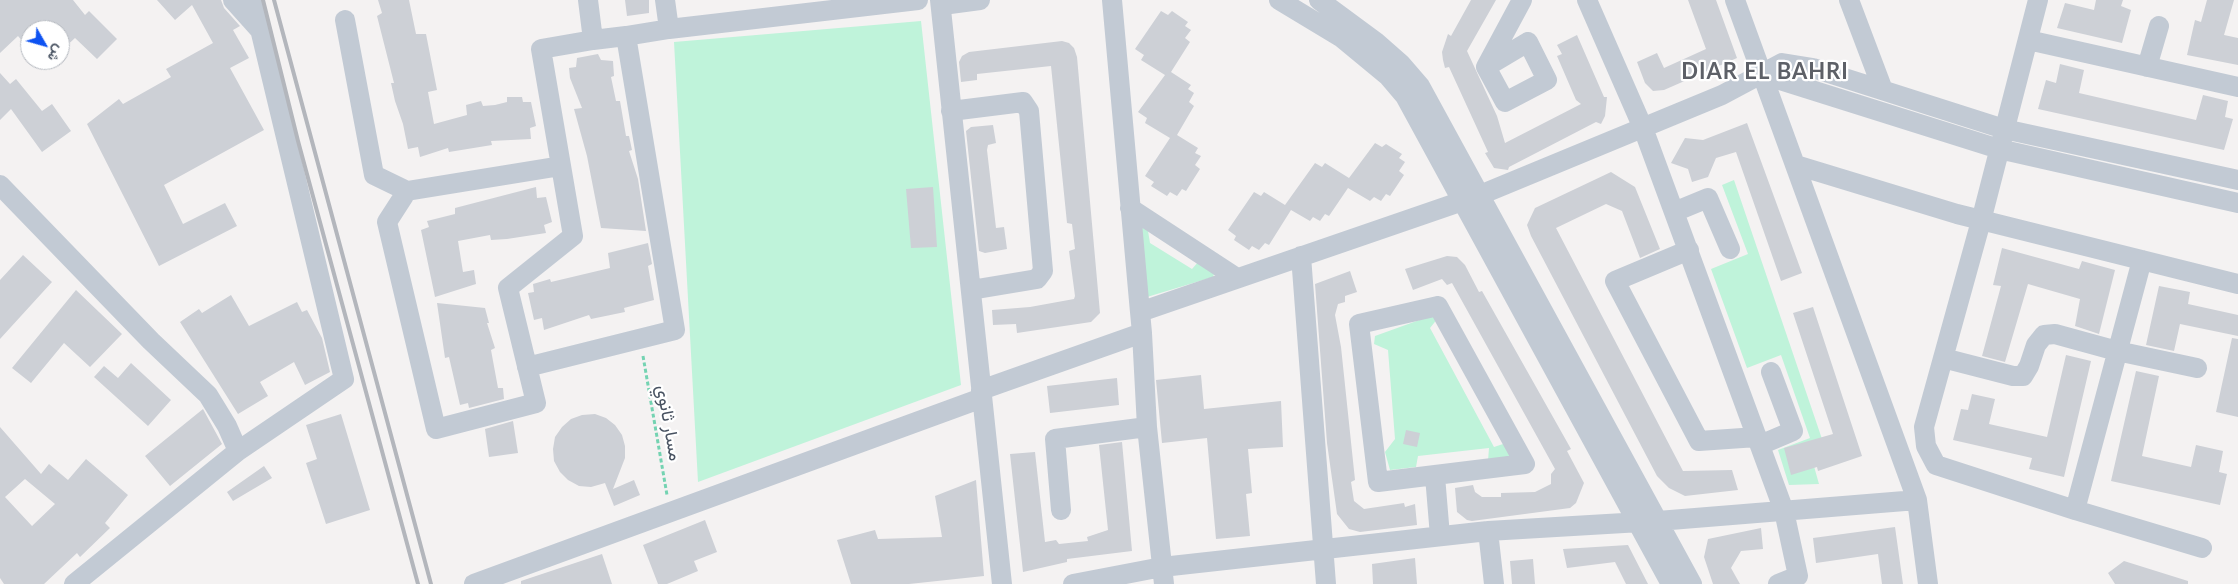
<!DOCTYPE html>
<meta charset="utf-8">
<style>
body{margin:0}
#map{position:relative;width:2238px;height:584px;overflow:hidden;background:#f4f2f2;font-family:Lato,Vazirmatn,sans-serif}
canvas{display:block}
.north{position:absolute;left:20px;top:20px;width:50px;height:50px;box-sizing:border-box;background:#fff;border:1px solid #b6bac0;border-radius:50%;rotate:128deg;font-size:14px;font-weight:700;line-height:20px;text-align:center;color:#485261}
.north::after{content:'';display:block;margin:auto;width:18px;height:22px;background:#0e52f1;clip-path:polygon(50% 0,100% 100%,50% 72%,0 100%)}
</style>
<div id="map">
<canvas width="2238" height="584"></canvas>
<div class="north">ش</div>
</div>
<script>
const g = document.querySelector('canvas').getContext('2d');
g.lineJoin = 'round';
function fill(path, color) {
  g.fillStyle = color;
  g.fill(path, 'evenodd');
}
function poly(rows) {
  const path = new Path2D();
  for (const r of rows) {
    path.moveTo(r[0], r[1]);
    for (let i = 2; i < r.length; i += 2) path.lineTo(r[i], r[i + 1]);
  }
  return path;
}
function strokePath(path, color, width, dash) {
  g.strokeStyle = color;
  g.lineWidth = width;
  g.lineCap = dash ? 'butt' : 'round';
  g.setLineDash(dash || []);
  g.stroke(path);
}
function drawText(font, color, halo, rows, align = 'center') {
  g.font = font + ' Lato,Vazirmatn,sans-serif';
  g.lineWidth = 4.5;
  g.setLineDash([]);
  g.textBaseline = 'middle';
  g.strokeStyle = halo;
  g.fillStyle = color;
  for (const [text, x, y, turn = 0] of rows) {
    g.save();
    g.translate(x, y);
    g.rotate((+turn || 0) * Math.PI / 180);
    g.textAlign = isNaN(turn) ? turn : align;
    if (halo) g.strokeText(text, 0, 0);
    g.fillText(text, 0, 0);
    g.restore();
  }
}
const green = poly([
 [921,21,961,385,698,482,674,42],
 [1734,180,1822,439,1808,445,1819,484,1789,485,1778,450,1810,438,1781,355,1747,368,1711,269,1748,254,1722,185],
 [1136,224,1147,225,1150,243,1192,269,1199,261,1215,271,1213,277,1147,297],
 [1436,314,1438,318,1430,328,1494,447,1506,443,1512,456,1488,461,1489,448,1418,456,1416,467,1390,470,1385,452,1395,439,1388,350,1374,344,1375,336]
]);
const building = poly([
 [0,0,73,0,85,15,89,11,117,39,97,59,75,38,60,52,60,30,30,30,30,50,18,36,0,53],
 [157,0,221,0,224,8,240,26,233,30,249,58,230,68,264,130,164,185,183,224,225,203,237,226,159,266,87,124,119,99,123,104,171,77,166,69,213,43,192,5,175,20],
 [378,0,409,0,416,34,426,34,437,90,428,92,434,124,467,115,466,105,481,101,483,106,495,105,507,102,507,97,522,97,523,102,531,102,536,126,530,128,531,139,491,141,492,145,449,152,448,148,420,157,418,147,408,149,403,124,395,101,391,83,394,83,377,16,382,13],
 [625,0,649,0,649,13,627,16],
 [1471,0,1496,0,1467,51,1497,116,1505,143,1581,104,1576,100,1557,56,1562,54,1557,45,1577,35,1604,97,1607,97,1605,116,1601,124,1596,122,1509,167,1508,170,1494,168,1485,153,1488,152,1449,67,1445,68,1443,60,1442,52,1448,34,1451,36],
 [1688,0,1716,0,1737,58,1664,90,1653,91,1645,83,1637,62,1657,53,1664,68,1706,49],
 [2096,0,2123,0,2121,6,2131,10,2122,43,2057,28,2065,3,2094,10],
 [2207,0,2234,0,2224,35,2238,38,2238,65,2187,55,2195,20,2201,22],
 [1161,11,1168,15,1172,11,1188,22,1185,26,1191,30,1185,38,1190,42,1171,72,1191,85,1188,89,1194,93,1189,102,1194,106,1177,135,1198,148,1195,153,1201,156,1195,165,1200,169,1186,191,1182,189,1177,196,1170,192,1167,196,1151,186,1154,182,1145,176,1170,138,1145,123,1147,118,1138,112,1165,75,1141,60,1144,55,1135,49],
 [1062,41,1069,43,1074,48,1077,57,1100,313,1091,322,1017,333,1016,324,993,325,992,310,1030,307,1074,299,1075,296,1069,251,1075,249,1072,224,1067,223,1051,66,977,74,977,80,961,82,959,62,962,56,969,52],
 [598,54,601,60,613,61,614,76,611,77,616,101,620,101,626,136,629,136,632,150,629,151,638,179,646,231,601,228,587,156,574,109,582,108,570,78,569,68,576,67,577,58],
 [2060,64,2084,70,2079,93,2196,120,2203,95,2228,101,2225,117,2233,119,2224,150,2038,109,2046,80,2056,83],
 [0,73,10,84,16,79,42,111,52,104,71,131,42,152,11,109,0,120],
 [1747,123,1802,273,1781,281,1736,152,1716,158,1708,177,1692,182,1688,169,1671,163,1685,138,1703,140],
 [993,125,996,143,988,145,987,150,996,228,1004,227,1007,249,985,253,979,251,966,131,971,127],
 [1375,143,1382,147,1386,144,1402,154,1399,158,1405,162,1399,171,1404,175,1390,196,1386,194,1381,201,1374,197,1370,201,1348,188,1329,216,1325,214,1320,221,1313,217,1310,221,1291,210,1269,245,1265,243,1259,250,1252,246,1249,250,1234,240,1236,236,1228,230,1254,192,1261,196,1264,192,1285,205,1315,163,1322,167,1325,163,1349,178],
 [1611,172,1635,187,1660,249,1640,258,1622,211,1606,204,1556,228,1683,471,1732,470,1738,490,1685,496,1669,488,1657,476,1531,236,1527,225,1535,208],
 [536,187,537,198,546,197,552,222,544,225,546,233,507,239,491,240,490,235,458,241,463,272,474,270,476,284,435,297,421,230,429,227,427,221,455,214,455,208],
 [933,187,937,247,911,248,906,189],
 [648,243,652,264,648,266,654,300,624,308,625,312,591,319,589,315,544,330,542,318,534,320,528,293,534,292,533,284,550,279,551,282,610,268,608,253],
 [2002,248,2079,269,2082,261,2115,270,2099,334,2075,326,2080,299,2028,284,2005,362,1982,356,2001,286,1993,285],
 [23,255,52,282,0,339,0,280],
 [1447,256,1457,257,1465,265,1479,292,1482,291,1571,449,1567,451,1584,483,1576,503,1570,508,1472,521,1467,520,1457,512,1455,488,1473,485,1475,492,1482,497,1501,497,1501,493,1535,492,1551,484,1551,474,1555,469,1452,283,1447,285,1442,279,1413,290,1405,269],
 [1350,271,1357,292,1345,296,1345,302,1338,304,1335,315,1341,347,1355,480,1351,482,1354,501,1364,509,1404,503,1405,507,1415,504,1417,525,1360,532,1349,529,1337,514,1327,443,1315,284],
 [2159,286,2190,292,2188,304,2238,315,2238,336,2180,324,2174,351,2146,345],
 [76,290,122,334,90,367,64,343,31,383,12,368],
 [231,295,249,326,297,302,302,312,307,310,322,338,330,372,305,385,294,362,260,382,268,396,238,414,180,322,199,309,202,313],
 [437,303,485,308,489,323,487,323,495,348,491,350,498,388,503,388,504,399,469,408,468,403,460,405,449,357,445,358],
 [1813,307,1862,456,1818,471,1817,467,1791,475,1784,448,1833,434,1793,313],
 [2232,338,2238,339,2238,417,2216,412],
 [2066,355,2091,361,2064,477,2029,469,2032,458,1953,440,1961,409,1968,410,1972,394,1995,399,1989,424,2047,437],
 [131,363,171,400,148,426,94,377,104,366,118,378],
 [2136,371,2159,376,2142,456,2191,467,2196,445,2223,451,2219,472,2227,474,2220,505,2111,481],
 [1201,375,1204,409,1281,401,1283,447,1248,449,1252,493,1246,494,1250,536,1216,539,1207,438,1162,443,1156,380],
 [1117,378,1119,405,1050,413,1047,386],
 [203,409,222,444,170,486,145,456],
 [341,414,370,510,326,524,306,463,317,459,306,425],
 [595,414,606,418,615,425,622,435,625,446,625,458,613,489,634,480,640,495,614,506,605,483,591,487,579,486,568,480,560,472,554,461,553,449,555,437,562,427,571,419,582,415],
 [513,421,518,453,489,457,485,429],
 [0,427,41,474,49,464,68,480,86,459,128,495,105,523,110,528,80,557,77,553,44,584,4,584,0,578],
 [25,479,55,504,32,526,5,497],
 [1406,430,1420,433,1417,447,1403,444],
 [1122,442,1132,551,1067,559,1067,562,1023,572,1010,454,1035,452,1045,542,1056,540,1059,544,1088,541,1087,537,1108,530,1099,445],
 [264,466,272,478,233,501,227,492],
 [976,480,984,576,909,584,851,584,837,540,875,530,878,539,942,537,935,496],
 [705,520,717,552,694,561,698,571,667,584,658,584,643,545],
 [1895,527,1903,584,1882,584,1878,554,1816,563,1813,538],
 [1761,528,1763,549,1741,551,1731,568,1740,584,1713,584,1704,557,1708,539],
 [1628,545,1648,584,1626,584,1615,562,1567,568,1563,549],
 [602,554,612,584,521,584,521,581],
 [1415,558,1417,584,1373,584,1372,564],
 [1533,559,1535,584,1512,584,1510,561],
 [2124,561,2188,581,2188,584,2115,584,2108,573]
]);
const path = poly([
 [643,356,667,495]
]);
const minor = poly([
 [233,0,259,29],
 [588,0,593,40,626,36],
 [665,0,669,29,918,0],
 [940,0,1002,584],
 [944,0,950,4,980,0],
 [1112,0,1140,312],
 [1279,0,1342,38,1388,76,1405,96,1671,584],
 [1319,0,1376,42,1401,64,1420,86,1692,584],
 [1587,0,1643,128,1784,511,1798,576,1778,584],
 [1849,0,1883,90],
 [2038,0,1981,221,1924,427,1926,446,1936,465,2075,510,2202,548],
 [345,20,374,175,407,191,561,166],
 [2028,40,2238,87],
 [1528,42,1547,80,1505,102,1486,67,1528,42],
 [1486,67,1522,0],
 [2147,67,2159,26],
 [1764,75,1999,149,2238,203],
 [951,111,1023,102,1029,111,1043,271,1037,279,971,290],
 [1796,165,1957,214,2238,284],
 [0,185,151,341,208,395,227,426,238,451],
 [407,191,387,222,436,429,536,403,508,288,573,236,541,49,593,40],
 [1130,208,1237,278],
 [1674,212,1708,198,1730,249],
 [1689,250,1615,281,1699,441,1757,437],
 [1301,256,1326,584],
 [1438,306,1525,464,1378,482,1359,324,1438,306],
 [1142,333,1147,427,1164,584],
 [1943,358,2013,376,2023,376,2029,366,2036,345,2044,335,2055,334,2117,351,2197,368],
 [527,367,675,330,626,36,669,29],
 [981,390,1142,333,1140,312,1480,195,1722,95,1782,63,1813,68,2004,129,2238,180],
 [1760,445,1793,431,1771,372],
 [1435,476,1440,536],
 [1917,500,1928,584],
 [1061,510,1055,439,1147,427],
 [2075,510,2142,260],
 [1488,531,1494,584],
 [74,584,238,451,344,379,253,0],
 [474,584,982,398],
 [1073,584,1162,567,1488,531,1658,521,1917,500,1735,0]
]);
const rail = poly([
 [263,0,298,141,418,584],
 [274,0,431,584]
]);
const streetNames = [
 ["مسار ثانوي",669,423,80]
];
const districtNames = [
 ["DIAR EL BAHRI",1765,72]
];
fill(green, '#bff3da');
fill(building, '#cdd0d6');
strokePath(path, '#74d3b2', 3, [4, 2.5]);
strokePath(minor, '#c2cad4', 20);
strokePath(rail, '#b3b6bc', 4);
drawText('18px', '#485261', '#fff', streetNames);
g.letterSpacing = '1px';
drawText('bold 22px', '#5d6067', '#fff', districtNames);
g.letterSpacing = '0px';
</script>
